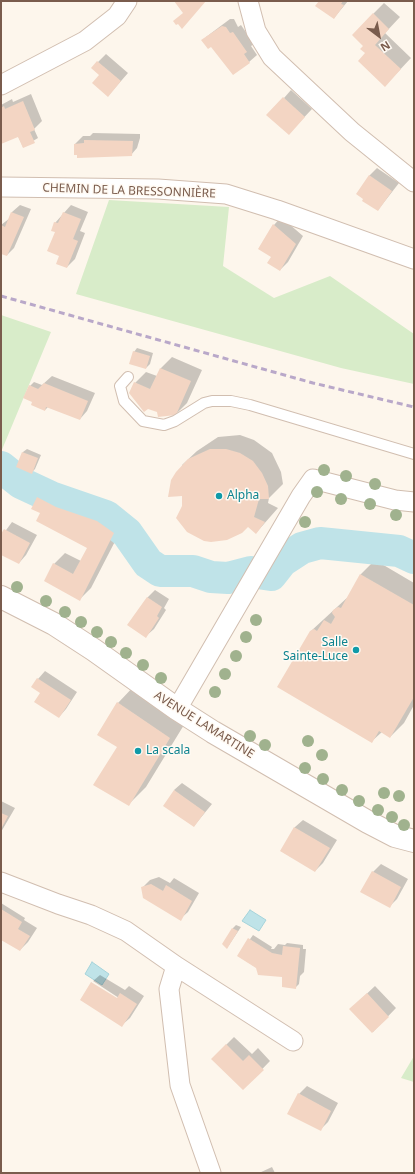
<!DOCTYPE html>
<meta charset="utf-8">
<style>
body{margin:0}
#map{position:relative;width:415px;height:1174px;overflow:hidden;background:#fdf6ec;font-family:"Noto Sans",sans-serif}
canvas{display:block}
.frame{position:absolute;inset:0;border:2px solid #7a5c4d;pointer-events:none}
.north{position:absolute;left:359px;top:16px;width:40px;height:40px;-webkit-text-stroke:3px #fffaf3;paint-order:stroke;rotate:148deg;font-size:11px;font-weight:700;line-height:16px;text-align:center;color:#7a5c4d}
.north::after{content:'';display:block;margin:auto;width:14px;height:18px;background:#7a5c4d;clip-path:polygon(50% 0,100% 100%,50% 72%,0 100%)}
</style>
<div id="map">
<canvas width="415" height="1174"></canvas>
<div class="frame"></div>
<div class="north">N</div>
</div>
<script>
const g = document.querySelector('canvas').getContext('2d');
g.lineJoin = 'round';
function fill(path, color) {
  g.fillStyle = color;
  g.fill(path, 'evenodd');
}
function poly(rows) {
  const path = new Path2D();
  for (const r of rows) {
    path.moveTo(r[0], r[1]);
    for (let i = 2; i < r.length; i += 2) path.lineTo(r[i], r[i + 1]);
  }
  return path;
}
function strokePath(path, color, width, dash) {
  g.strokeStyle = color;
  g.lineWidth = width;
  g.lineCap = dash ? 'butt' : 'round';
  g.setLineDash(dash || []);
  g.stroke(path);
}
function drawText(font, color, halo, rows, align = 'center') {
  g.font = font + ' "Noto Sans",sans-serif';
  g.lineWidth = 3;
  g.setLineDash([]);
  g.textBaseline = 'middle';
  g.strokeStyle = halo;
  g.fillStyle = color;
  for (const [text, x, y, turn = 0] of rows) {
    g.save();
    g.translate(x, y);
    g.rotate((+turn || 0) * Math.PI / 180);
    g.textAlign = isNaN(turn) ? turn : align;
    if (halo) g.strokeText(text, 0, 0);
    g.fillText(text, 0, 0);
    g.restore();
  }
}
const green = poly([
 [109,200,229,207,223,266,274,298,330,276,414,334,414,384,341,368,76,294],
 [1,315,51,332,1,452],
 [414,1056,414,1082,401,1078]
]);
const water = poly([
 [250,910,266,920,259,931,242,921,250,910],
 [92,962,109,974,102,985,85,974,92,962]
]);
const shadow = poly([
 [320,1,348,1,334,18],
 [384,3,400,17,385,33,411,58,396,74,367,53,365,45,373,14],
 [230,19,234,19,238,27,241,25,254,44,251,46,257,55,249,62,206,37],
 [106,54,128,73,108,96,100,75,92,68],
 [291,90,312,109,296,126,284,98],
 [31,94,42,121,34,129,38,138,23,147,18,136,1,142,1,105,12,99,13,102],
 [93,133,140,134,140,138,137,148,130,156,78,156,75,144,83,136,90,136],
 [377,168,399,183,378,210,369,176],
 [20,205,31,209,14,248,7,255,1,253,1,225,10,218,12,212],
 [71,205,88,212,80,231,85,233,75,259,67,267,61,256,55,223],
 [281,217,303,236,288,262,280,270,272,257,274,225],
 [137,348,153,353,150,364,146,368,134,352],
 [172,357,202,370,187,403,176,414,158,412,135,383,146,372,157,376,161,368],
 [52,376,95,393,87,411,80,419,48,407,45,410,30,386,34,382,42,385],
 [240,435,254,440,272,453,281,472,283,484,269,498,268,503,278,508,256,533,248,526,183,507,182,465,197,451,218,437],
 [27,449,41,455,35,469,31,473,17,467,23,452],
 [45,490,63,499,61,503,68,496,108,510,125,522,91,588,80,599,54,564,65,553,81,561,88,548,41,513,37,497],
 [12,522,37,535,26,555,19,563,1,554,1,537],
 [375,560,414,583,414,705,404,723,390,737,382,732,372,741,311,631,349,596,361,574],
 [155,590,169,599,164,608,166,610,154,629,146,636,147,598],
 [45,671,77,692,66,709,59,717,41,693,38,679],
 [135,685,187,720,146,787,128,805,119,747,118,703],
 [182,783,212,804,194,826,174,790],
 [1,801,15,808,1,832],
 [303,820,337,840,323,863,315,871,281,851,295,827],
 [381,864,408,879,397,899,389,907,373,872],
 [159,877,170,883,174,878,199,893,188,912,180,919,142,888,150,880],
 [1,903,25,918,24,920,37,928,28,942,20,950,1,939],
 [236,925,241,927,227,948,233,928],
 [253,935,272,947,271,949,274,949,278,944,285,945,287,943,303,945,303,949,306,949,304,972,300,976,299,984,295,988,283,976,257,968,238,956],
 [100,975,125,990,129,986,144,996,130,1018,122,1025,81,1000,92,982,92,984,121,1002,122,1000,93,981],
 [375,986,396,1008,373,1032,359,1001],
 [234,1037,252,1054,258,1048,270,1061,243,1089,212,1059],
 [307,1086,338,1103,328,1122,320,1130,299,1094],
 [272,1167,275,1173,259,1173]
]);
const river = poly([
 [1,467,21,483,51,497,106,516,127,533,148,563,160,571,193,571,211,577,228,578,251,572,271,575,282,561,302,548,320,543,399,551,414,558]
]);
const building = poly([
 [174,1,206,1,182,29,178,24,176,25,173,21,183,13],
 [319,1,343,1,341,4,344,5,334,19,315,6],
 [373,13,389,29,375,45,401,69,385,87,358,61,365,53,360,49,363,46,352,35],
 [222,26,226,27,230,33,233,32,247,52,244,54,250,63,233,75,211,47,208,49,201,40],
 [97,61,121,81,108,97,92,83,99,75,91,68],
 [283,97,305,117,289,135,266,115],
 [23,101,35,130,30,132,35,143,23,148,18,137,1,144,1,108,4,106,5,109],
 [84,140,133,141,132,156,77,158,77,155,74,155,74,144,84,143],
 [369,175,392,191,378,211,362,201,363,199,356,194],
 [11,212,24,217,7,256,1,254,1,225,5,227],
 [63,212,81,219,73,239,78,241,67,268,56,264,59,256,47,251,55,232,51,231,54,222,58,223],
 [273,224,296,244,280,271,267,263,271,257,258,249],
 [133,351,150,356,146,369,129,364],
 [160,368,191,381,176,415,158,417,157,412,148,409,144,412,129,393,134,382,150,389],
 [44,383,88,401,80,420,46,407,45,411,31,405,32,402,23,398,29,385,38,389],
 [210,449,226,449,240,453,253,461,262,473,268,486,269,499,259,499,254,517,265,522,256,534,248,527,242,533,227,540,211,542,204,541,187,532,176,518,182,506,182,496,168,497,171,480,176,472,188,459],
 [22,452,38,458,32,474,16,467],
 [37,497,56,507,97,521,114,533,80,601,44,581,53,563,73,574,87,548,36,521,40,513,31,509],
 [4,529,30,543,19,564,1,555,1,534],
 [360,574,414,605,414,670,413,672,414,673,414,697,390,738,379,731,372,743,277,687,310,631,314,629,317,631,324,620,331,624,335,617,332,613,333,610,338,607,341,608],
 [147,597,162,607,157,616,159,618,146,638,127,625],
 [37,678,71,700,59,718,34,702,40,693,31,687],
 [117,702,170,738,129,806,93,785,117,747,97,735],
 [174,790,205,812,194,827,163,806],
 [1,813,8,816,1,829],
 [294,827,330,848,315,872,280,851],
 [372,871,401,887,390,908,360,892],
 [151,884,163,891,166,885,192,901,181,921,143,898,141,887],
 [1,909,22,922,18,929,30,936,20,951,1,940],
 [232,928,238,931,227,949,222,944],
 [248,938,272,953,282,955,283,946,300,948,296,989,282,987,282,977,258,975,256,968,237,956],
 [91,982,117,998,120,993,137,1004,122,1027,80,1000],
 [367,993,389,1017,372,1033,349,1009],
 [226,1044,243,1061,249,1055,264,1070,243,1090,211,1059],
 [298,1093,331,1111,321,1131,287,1114]
]);
const service = poly([
 [128,377,120,386,124,401,143,421,164,425,175,421,204,403,212,401,231,401,250,405,414,454]
]);
const minor = poly([
 [248,1,256,31,272,57,352,132,414,182],
 [1,85,85,41,117,16,127,1],
 [1,187,158,189,226,194,277,210,414,259],
 [177,709,301,496,313,479,395,500,414,502],
 [1,882,58,904,91,915,126,931,176,966,169,989,180,1085,211,1173],
 [176,966,293,1041]
]);
const tertiary = poly([
 [1,597,54,624,94,650,177,709,213,732,368,822,395,836,414,841]
]);
const rail = poly([
 [1,296,313,383,414,407]
]);
const trees = [
 [324,470],
 [346,476],
 [375,484],
 [317,492],
 [341,499],
 [370,504],
 [396,515],
 [305,522],
 [17,587],
 [46,601],
 [65,612],
 [256,620],
 [81,622],
 [97,632],
 [246,637],
 [111,642],
 [126,653],
 [236,656],
 [143,665],
 [225,674],
 [161,678],
 [215,692],
 [250,736],
 [308,741],
 [265,745],
 [322,755],
 [305,768],
 [323,779],
 [342,790],
 [384,793],
 [399,796],
 [359,801],
 [378,810],
 [392,817],
 [404,825]
];
const markers = [
 [219,496,4,"#0f9aa8"],
 [356,650,4,"#0f9aa8"],
 [138,751,4,"#0f9aa8"]
];
const streetNames = [
 ["CHEMIN DE LA BRESSONNIÈRE",129,191,2],
 ["AVENUE LAMARTINE",204,725,32]
];
const cultureNames = [
 ["Alpha",227,496],
 ["Salle",348,643,"right"],
 ["Sainte-Luce",348,657,"right"],
 ["La scala",146,751]
];
fill(green, '#d8ecc9');
fill(water, '#bfe3e8');
strokePath(water, '#a5d3da', 1);
fill(shadow, '#0003');
strokePath(river, '#bfe3e8', 32);
fill(building, '#f3d5c3');
strokePath(service, '#d1beb0', 12);
strokePath(minor, '#d1beb0', 21);
strokePath(tertiary, '#d1beb0', 24);
strokePath(service, '#fff', 10);
strokePath(minor, '#fff', 19);
strokePath(tertiary, '#fff', 22);
strokePath(rail, '#b9a8c9', 3, [6, 4]);
g.fillStyle = '#a0b28e';
for (const [x, y] of trees) {
  g.beginPath();
  g.arc(x, y, 6, 0, 2 * Math.PI);
  g.fill();
}
for (const [x, y, r, color] of markers) {
  const dot = new Path2D();
  dot.arc(x, y, r, 0, 2 * Math.PI);
  g.fillStyle = color;
  g.fill(dot);
  strokePath(dot, '#fffaf3', 1.5);
}
drawText('12px', '#7a5c4d', '#fffaf3', streetNames);
drawText('12px', '#0d838f', '#fffaf3', cultureNames, 'left');
</script>
